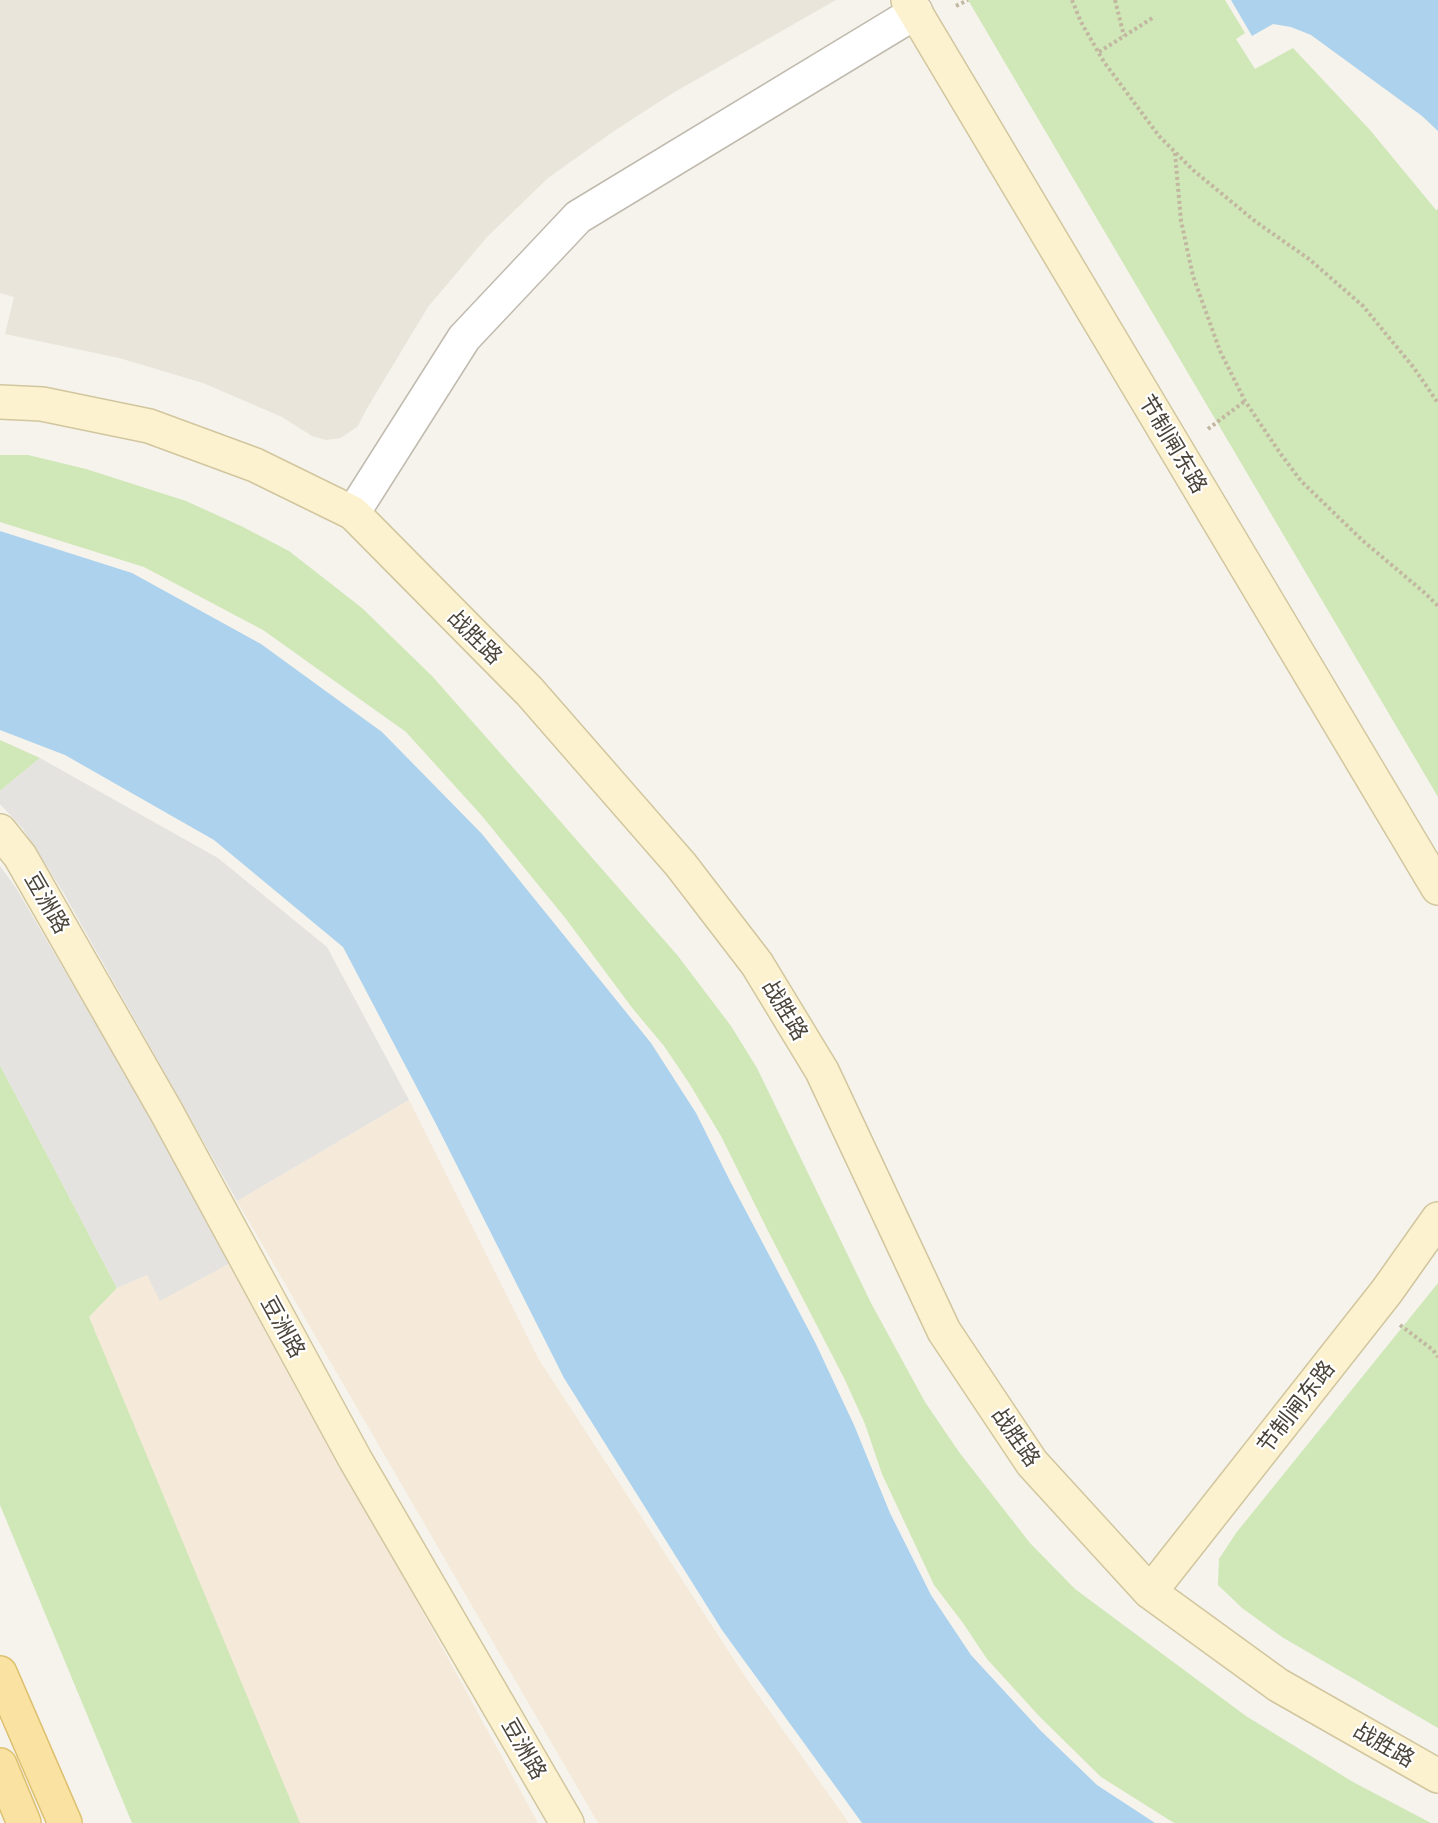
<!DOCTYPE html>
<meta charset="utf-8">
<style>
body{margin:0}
canvas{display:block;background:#f5f3ec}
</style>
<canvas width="1438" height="1823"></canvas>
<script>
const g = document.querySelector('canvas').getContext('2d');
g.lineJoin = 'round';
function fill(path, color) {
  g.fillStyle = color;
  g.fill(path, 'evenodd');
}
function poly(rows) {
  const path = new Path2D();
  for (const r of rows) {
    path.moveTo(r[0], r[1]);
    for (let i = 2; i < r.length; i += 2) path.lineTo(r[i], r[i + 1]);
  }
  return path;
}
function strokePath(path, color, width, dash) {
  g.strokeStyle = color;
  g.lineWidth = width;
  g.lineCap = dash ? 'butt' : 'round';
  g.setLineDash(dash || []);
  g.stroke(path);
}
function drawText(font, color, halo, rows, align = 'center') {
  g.font = font + ' Commissioner,"Noto Sans SC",sans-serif';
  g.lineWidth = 4.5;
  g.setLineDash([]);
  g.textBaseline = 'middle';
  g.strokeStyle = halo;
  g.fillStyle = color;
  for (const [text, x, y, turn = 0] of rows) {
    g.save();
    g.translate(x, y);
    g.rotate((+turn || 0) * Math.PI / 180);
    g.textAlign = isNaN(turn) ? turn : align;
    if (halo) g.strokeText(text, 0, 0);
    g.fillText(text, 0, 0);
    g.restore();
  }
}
const residential = poly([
 [0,0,836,0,673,93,614,131,548,178,487,237,428,307,366,410,358,426,341,438,326,440,312,436,282,417,203,383,119,358,5,334,14,297,0,293]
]);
const commercial = poly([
 [409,1100,538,1358,744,1675,849,1823,598,1823,237,1201],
 [232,1262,538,1823,288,1823,89,1317,117,1288,147,1275]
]);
const green = poly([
 [968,0,1225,0,1245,33,1236,39,1255,69,1293,48,1370,130,1436,210,1438,209,1438,797],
 [0,455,28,455,86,469,186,501,241,526,289,551,362,608,432,676,532,789,678,956,731,1026,757,1068,871,1303,925,1402,959,1452,1030,1543,1075,1589,1246,1716,1353,1782,1431,1823,1174,1823,1101,1777,1039,1716,987,1659,963,1623,934,1585,882,1474,865,1424,845,1380,770,1235,721,1136,689,1083,664,1046,633,1009,566,919,482,816,406,732,263,630,144,567,0,522],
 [0,740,40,758,0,791],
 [0,1065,117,1288,89,1317,300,1823,132,1823,0,1505],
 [1438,1283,1438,1728,1282,1637,1242,1608,1218,1585,1219,1559,1236,1533]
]);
const parking = poly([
 [40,758,218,858,327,947,409,1100,237,1201,63,892,23,829,0,804,0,791],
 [0,866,16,888,143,1104,232,1262,160,1301,147,1275,117,1288,0,1065]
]);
const water = poly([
 [1231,0,1438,0,1438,131,1422,116,1311,35,1291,27,1273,24,1252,36],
 [0,531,132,573,261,644,382,732,482,834,651,1043,696,1113,730,1181,815,1342,854,1425,890,1513,931,1595,971,1655,1041,1731,1097,1785,1155,1823,862,1823,722,1630,564,1378,435,1122,343,947,214,840,65,755,0,730]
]);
const path = poly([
 [1072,0,1081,22,1104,62,1159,136,1193,170,1256,222,1309,259,1363,306,1414,368,1438,403],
 [1115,0,1124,36],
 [956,6,968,0],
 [1099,52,1154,17],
 [1175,153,1181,221,1193,276,1220,351,1245,401,1280,453,1301,481,1362,540,1426,594,1438,606],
 [1208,429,1245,401],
 [1400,1325,1433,1350,1438,1357]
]);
const street = poly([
 [353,513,464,338,578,217,916,12]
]);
const secondary = poly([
 [908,0,1438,888],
 [0,402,42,404,149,426,255,465,353,513,530,692,681,865,757,964,822,1071,944,1331,1032,1463,1150,1592,1278,1685,1438,1776],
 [0,831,20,856,167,1113,355,1459,567,1823],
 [1150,1592,1387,1291,1438,1219]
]);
const primary = poly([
 [0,1673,65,1823],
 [0,1765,24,1823]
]);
const streetNames = [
 ["节制闸东路",1173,444,59],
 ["战胜路",475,637,45],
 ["豆洲路",47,903,60],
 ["战胜路",785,1010,59],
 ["豆洲路",283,1327,61],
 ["节制闸东路",1296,1407,-52],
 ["战胜路",1016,1437,55],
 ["战胜路",1384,1745,30],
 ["豆洲路",524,1749,60]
];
fill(residential, '#e9e5db');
fill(commercial, '#f5ead9');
fill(green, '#d0e7b8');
fill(parking, '#e4e3e0');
fill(water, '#add2ed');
strokePath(street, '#c1bbaf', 36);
strokePath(secondary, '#d2c69e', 36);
strokePath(primary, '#dec071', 36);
strokePath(path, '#c2b7a1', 4, [3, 3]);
strokePath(street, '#fff', 33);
strokePath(secondary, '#fcf2d0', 33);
strokePath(primary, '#f9e2a2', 33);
drawText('22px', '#4a443a', '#fff', streetNames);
</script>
